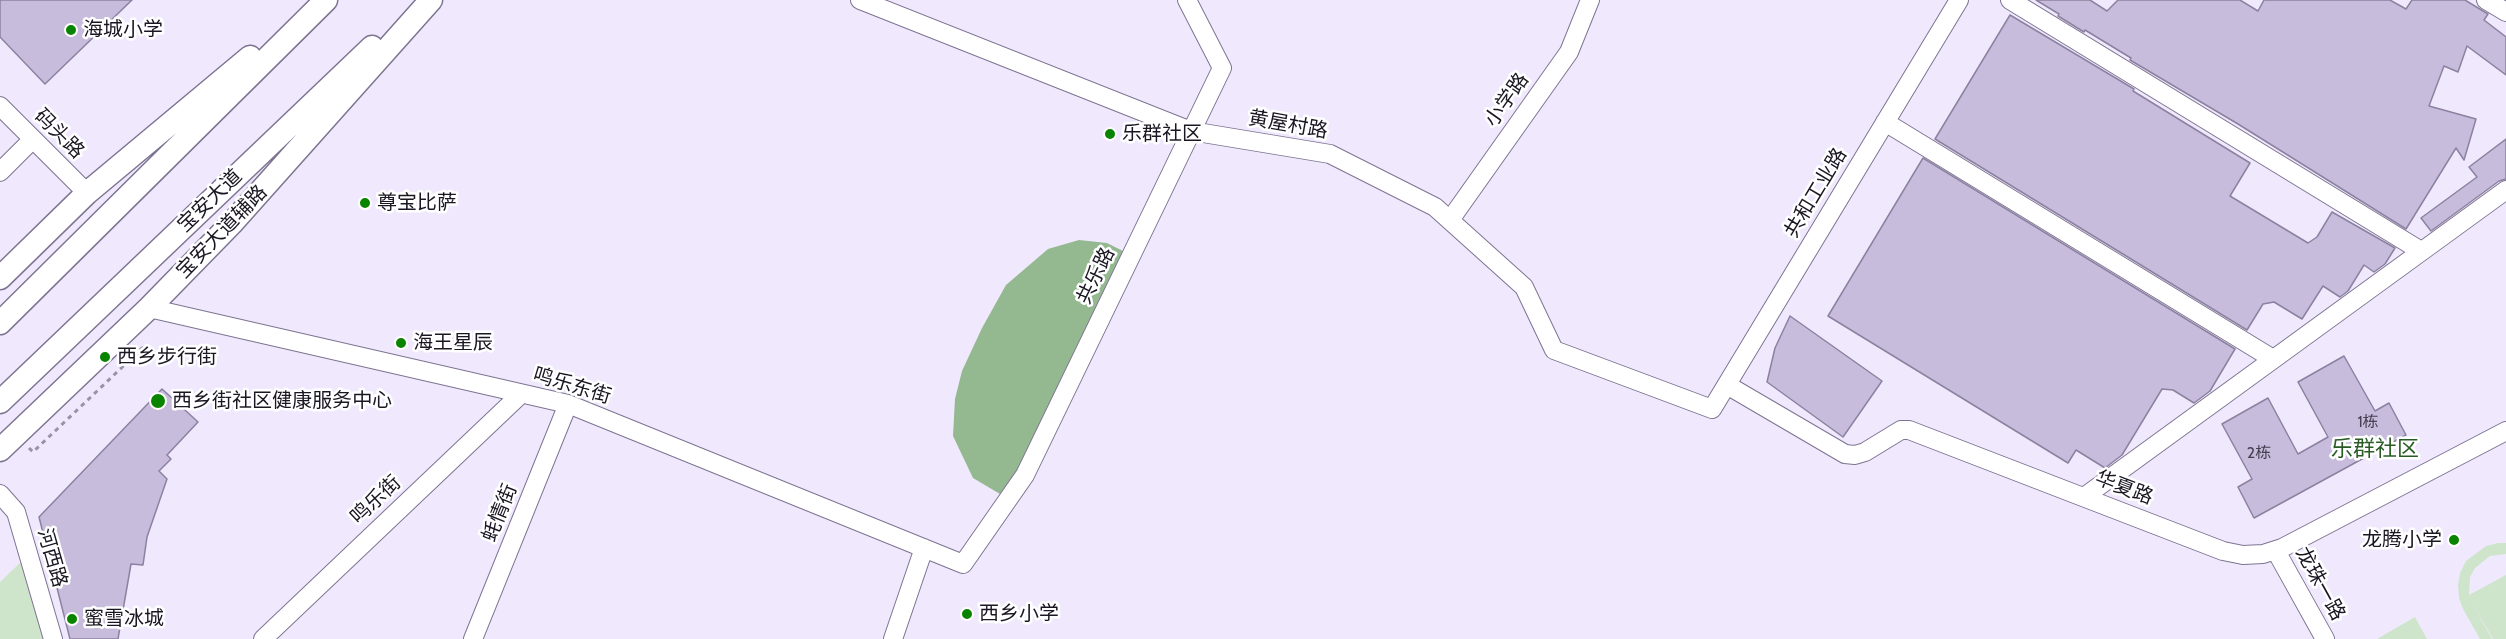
<!DOCTYPE html>
<meta charset="utf-8">
<style>
body{margin:0}
canvas{display:block;background:#f0e9fd}
</style>
<canvas width="2506" height="639"></canvas>
<script>
const g = document.querySelector('canvas').getContext('2d');
g.lineJoin = 'round';
function fill(path, color) {
  g.fillStyle = color;
  g.fill(path, 'evenodd');
}
function poly(rows) {
  const path = new Path2D();
  for (const r of rows) {
    path.moveTo(r[0], r[1]);
    for (let i = 2; i < r.length; i += 2) path.lineTo(r[i], r[i + 1]);
  }
  return path;
}
function strokePath(path, color, width, dash) {
  g.strokeStyle = color;
  g.lineWidth = width;
  g.lineCap = dash ? 'butt' : 'round';
  g.setLineDash(dash || []);
  g.stroke(path);
}
function drawText(font, color, halo, rows, align = 'center') {
  g.font = font + ' Cabin,"Noto Sans SC",sans-serif';
  g.lineWidth = 5;
  g.setLineDash([]);
  g.textBaseline = 'middle';
  g.strokeStyle = halo;
  g.fillStyle = color;
  for (const [text, x, y, turn = 0] of rows) {
    g.save();
    g.translate(x, y);
    g.rotate((+turn || 0) * Math.PI / 180);
    g.textAlign = isNaN(turn) ? turn : align;
    if (halo) g.strokeText(text, 0, 0);
    g.fillText(text, 0, 0);
    g.restore();
  }
}
const green = poly([
 [2498,543,2506,543,2506,554,2490,556,2475,568,2470,577,2469,595,2506,575,2506,639,2493,639,2471,601,2492,639,2480,639,2463,609,2459,598,2458,585,2460,573,2466,561,2486,546],
 [22,561,45,639,0,639,0,582],
 [2415,617,2427,639,2377,639]
]);
const water = poly([
 [1079,240,1107,243,1125,252,1016,474,1000,494,973,478,953,436,955,399,962,371,982,328,1006,285,1048,249]
]);
const building = poly([
 [0,0,132,0,45,84,0,37,0,0],
 [2036,0,2090,0,2107,11,2118,0,2240,0,2258,11,2264,0,2390,0,2406,9,2412,0,2465,0,2488,14,2484,20,2506,37,2506,75,2467,46,2458,72,2444,66,2429,106,2476,119,2464,160,2456,148,2406,229,2238,124,2130,60,2131,58,2085,30,2084,32,2058,16,2059,14,2036,0],
 [2010,15,2134,89,2133,91,2250,163,2230,196,2308,243,2317,237,2332,212,2395,248,2385,264,2374,272,2364,265,2348,291,2340,297,2323,286,2302,319,2274,302,2263,304,2247,330,1935,139,2010,15],
 [2506,139,2506,179,2499,181,2431,231,2421,218,2477,177,2469,167,2506,139],
 [1923,158,2235,349,2210,391,2194,403,2173,390,2162,389,2122,455,2105,468,2076,450,2068,463,1828,316,1923,158],
 [1790,316,1882,381,1843,437,1767,382,1775,348,1790,316],
 [2344,356,2375,411,2389,403,2406,435,2254,518,2238,487,2252,479,2222,424,2268,398,2298,454,2328,437,2298,382,2344,356],
 [162,389,198,422,167,455,171,459,159,471,167,479,147,537,143,565,131,564,118,639,70,639,39,517,162,389]
]);
const path = poly([
 [29,448,33,452,136,354,142,348,138,344]
]);
const minor = poly([
 [860,0,1191,131,1330,154,1435,207,1524,287,1554,350,1712,409,1959,0],
 [2010,0,2421,251],
 [2486,0,2506,12],
 [0,106,87,193],
 [1885,122,2273,359],
 [0,172,33,139],
 [1450,220,1569,52,1590,0],
 [149,308,568,404,963,564,1025,475,1222,68,1187,0],
 [1727,385,1845,454,1855,455,1865,452,1901,430,1909,430,2223,551,2243,555,2263,554,2282,548,2506,431],
 [0,494,16,512,53,639],
 [2084,497,2506,190],
 [2276,551,2325,639],
 [263,639,521,394],
 [473,639,568,404],
 [893,639,924,548]
]);
const major = poly([
 [0,278,87,193,250,57],
 [0,323,326,0],
 [0,402,372,47],
 [0,450,149,308,233,222,431,0]
]);
const markers = [
 [71,30,6,"#088400"],
 [1110,134,6,"#088400"],
 [365,203,6,"#088400"],
 [401,343,6,"#088400"],
 [105,357,6,"#088400"],
 [158,401,8,"#088400"],
 [2454,540,6,"#088400"],
 [967,614,6,"#088400"],
 [72,619,6,"#088400"]
];
const numberNames = [
 ["1栋",2368,422],
 ["2栋",2259,453]
];
const poiNames = [
 ["海城小学",83,30],
 ["乐群社区",1122,134],
 ["尊宝比萨",377,203],
 ["海王星辰",413,343],
 ["西乡步行街",117,357],
 ["西乡街社区健康服务中心",172,401],
 ["龙腾小学",2442,540,"right"],
 ["西乡小学",979,614],
 ["蜜雪冰城",84,619]
];
const streetNames = [
 ["小学路",1507,100,-55],
 ["黄屋村路",1288,125,10],
 ["码头路",59,134,45],
 ["共和工业路",1816,193,-59],
 ["宝安大道",210,201,-44],
 ["宝安大道辅路",222,232,-46],
 ["共乐路",1096,276,-64],
 ["鸣乐东街",572,386,17],
 ["华夏路",2124,488,21],
 ["鸣乐街",376,500,-43],
 ["蚝情街",500,513,-68],
 ["河西路",52,558,74],
 ["龙珠一路",2320,584,61]
];
const quarterNames = [
 ["乐群社区",2375,450]
];
fill(green, '#cee5cb');
fill(water, '#94b890');
fill(building, '#c8bcdd');
strokePath(building, '#8c82a0', 1.5);
strokePath(minor, '#7e7492', 20);
strokePath(major, '#7e7492', 25);
strokePath(path, '#9993a4', 3, [4.5, 4.5]);
strokePath(minor, '#fff', 18);
strokePath(major, '#fff', 22);
for (const [x, y, r, color] of markers) {
  const dot = new Path2D();
  dot.arc(x, y, r, 0, 2 * Math.PI);
  g.fillStyle = color;
  g.fill(dot);
  strokePath(dot, '#fff', 2);
}
drawText('16px', '#464051', null, numberNames);
drawText('20px', '#1a1622', '#fff', poiNames, 'left');
drawText('20px', '#1a1622', '#fff', streetNames);
drawText('22px', '#295b25', '#fff', quarterNames);
</script>
